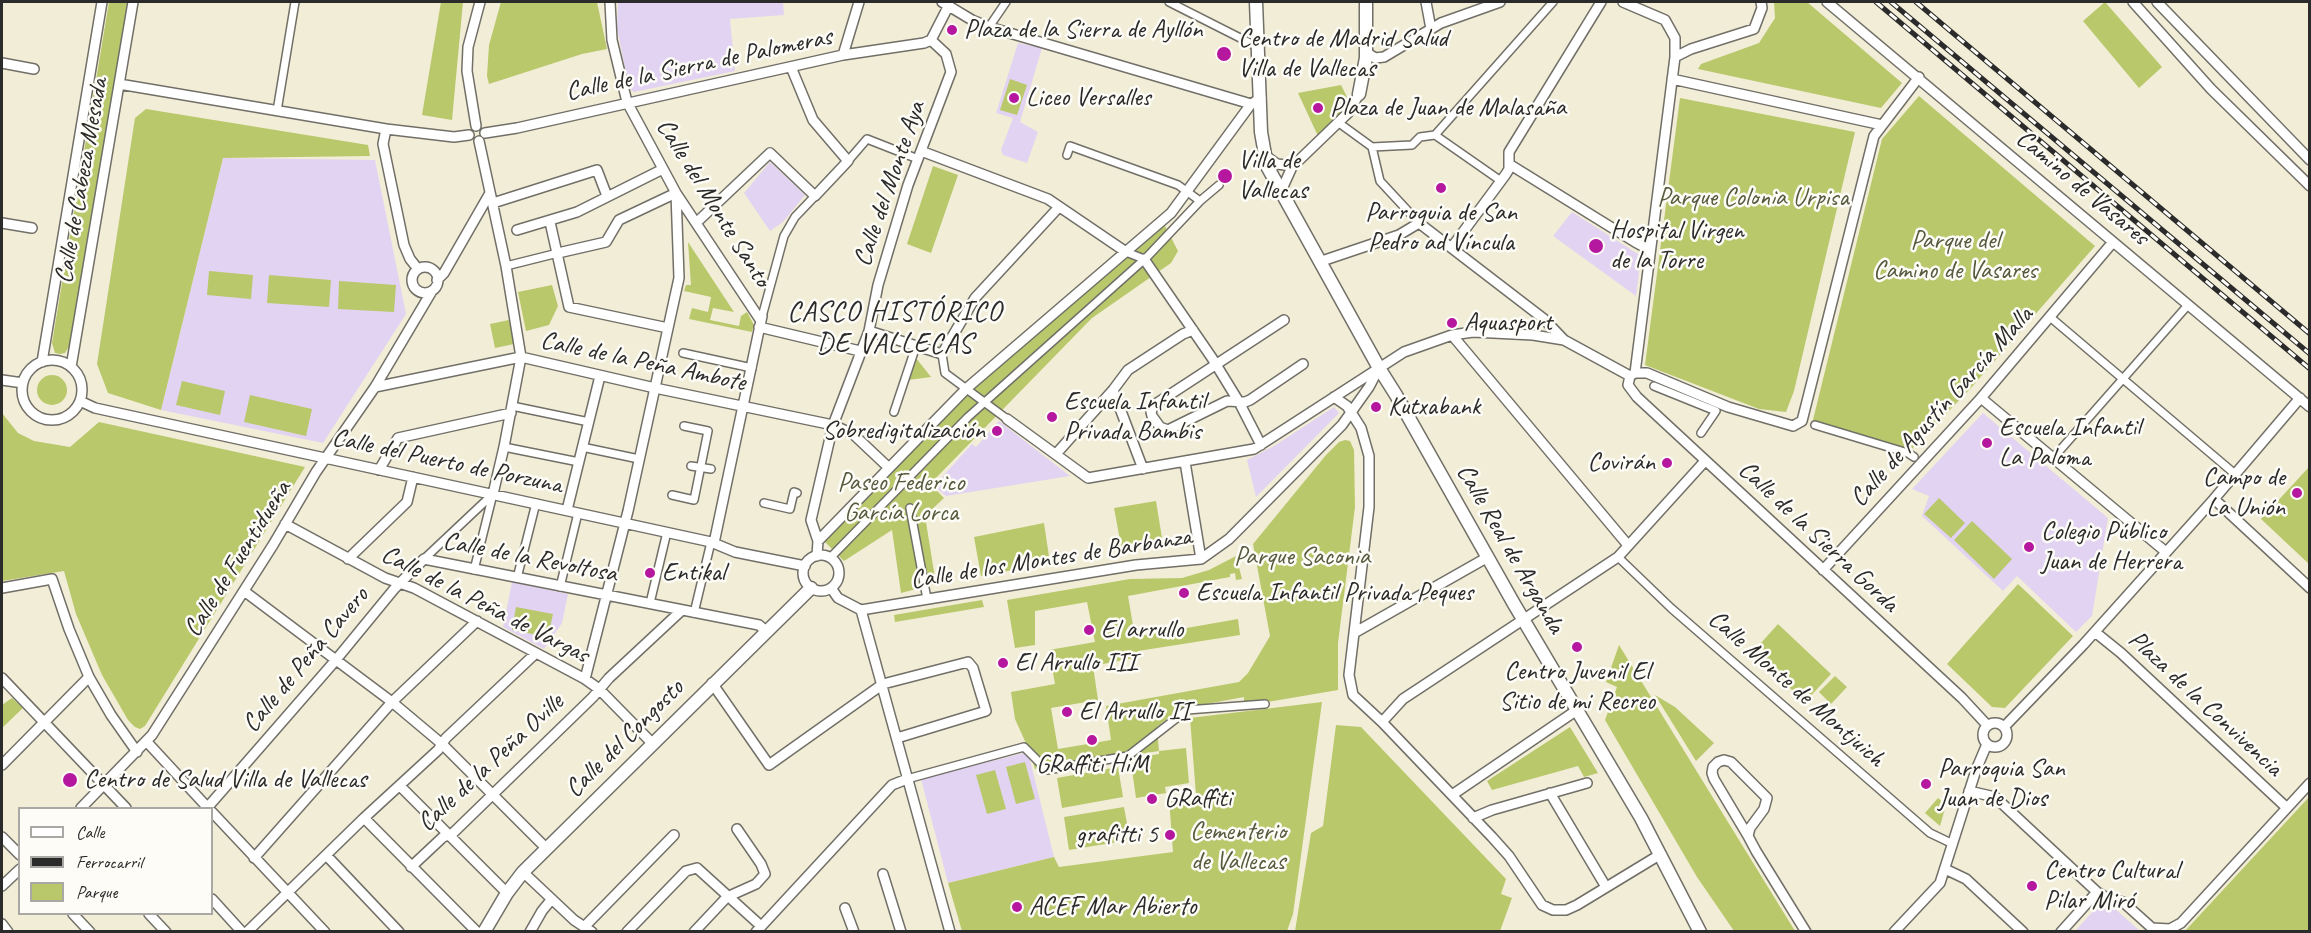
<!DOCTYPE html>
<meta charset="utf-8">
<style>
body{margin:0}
#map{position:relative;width:2311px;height:933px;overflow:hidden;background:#f2edd7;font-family:Caveat,sans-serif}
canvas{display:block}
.frame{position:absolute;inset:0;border:3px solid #2b2b2b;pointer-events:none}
.legend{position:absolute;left:18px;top:807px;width:195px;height:108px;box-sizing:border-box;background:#fdfcf7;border:2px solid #a9a8a5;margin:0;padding:8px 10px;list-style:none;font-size:18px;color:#2b2b2b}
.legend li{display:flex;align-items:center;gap:12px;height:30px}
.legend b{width:30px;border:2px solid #a9a8a5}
</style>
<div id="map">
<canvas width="2311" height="933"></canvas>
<div class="frame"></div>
<ul class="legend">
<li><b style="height:8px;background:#fff"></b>Calle</li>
<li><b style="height:8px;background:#2b2b2b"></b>Ferrocarril</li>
<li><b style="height:16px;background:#b9c86b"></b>Parque</li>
</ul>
</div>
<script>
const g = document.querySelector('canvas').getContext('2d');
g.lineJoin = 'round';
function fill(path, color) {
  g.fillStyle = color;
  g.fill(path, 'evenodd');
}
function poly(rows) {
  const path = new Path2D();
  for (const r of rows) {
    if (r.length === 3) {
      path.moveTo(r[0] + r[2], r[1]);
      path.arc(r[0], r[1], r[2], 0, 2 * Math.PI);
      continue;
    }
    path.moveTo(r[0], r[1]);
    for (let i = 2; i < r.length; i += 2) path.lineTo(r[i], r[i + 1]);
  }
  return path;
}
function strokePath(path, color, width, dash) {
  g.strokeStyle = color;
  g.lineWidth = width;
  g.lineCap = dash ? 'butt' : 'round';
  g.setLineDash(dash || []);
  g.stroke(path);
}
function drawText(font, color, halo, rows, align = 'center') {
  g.font = font + ' Caveat,sans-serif';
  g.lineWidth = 5;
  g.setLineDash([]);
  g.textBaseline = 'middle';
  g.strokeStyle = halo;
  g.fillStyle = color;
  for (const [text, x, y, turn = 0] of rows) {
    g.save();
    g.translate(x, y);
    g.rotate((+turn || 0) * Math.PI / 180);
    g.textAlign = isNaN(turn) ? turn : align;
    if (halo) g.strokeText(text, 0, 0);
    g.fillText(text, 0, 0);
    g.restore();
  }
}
const built = poly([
 [618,2,783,2,784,15,730,19,735,71,634,92,629,88,617,28],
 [1018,43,1042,48,1020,122,1038,132,1027,163,1003,155,1001,150,1013,118,996,113],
 [223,158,375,160,406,314,323,443,161,410],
 [770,162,805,195,783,222,770,231,744,193],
 [1572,212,1641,256,1636,296,1553,236],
 [1334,407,1339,413,1256,497,1247,460,1274,446],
 [1983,413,2108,518,2092,616,2076,632,2017,576,2003,591,1922,516,1929,496,1912,489],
 [999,421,1070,476,946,496,934,486,972,444,976,447],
 [512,582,568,594,562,623,544,649,503,627],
 [1028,752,1054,857,948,883,921,779],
 [2097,907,2113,907,2140,931,2075,931]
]);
const green = poly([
 [109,2,128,2,70,345,65,353,60,354,55,353,52,343],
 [441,2,463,2,452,120,422,115],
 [501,2,597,2,607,49,582,54,489,84,487,76,489,45],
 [1774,2,1807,2,1902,83,1881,108,1698,69,1701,64,1759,43,1775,18],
 [2105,2,2162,67,2139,88,2083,21],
 [1010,79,1027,85,1017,115,1000,110],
 [1341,85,1351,105,1318,136,1298,93],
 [1919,96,2095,246,1970,389,1908,453,1812,424,1882,139],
 [1680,98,1855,132,1794,391,1786,412,1759,409,1645,365],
 [146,109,368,145,370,156,223,158,161,410,108,393,97,364,135,118],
 [933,166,958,175,931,253,907,244],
 [1165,226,1178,251,1171,263,1092,318,930,484,944,498,925,516,936,584,901,593,892,530,844,561,824,541,888,467,967,388,1119,258],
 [688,242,734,312,713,308,710,320,739,326,741,316,747,312,754,325,752,332,689,319,692,308,708,312,711,297,684,291,686,285,691,285],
 [209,271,253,275,251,299,207,295],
 [269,275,331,280,329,307,267,303],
 [339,281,396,285,394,312,338,309],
 [552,285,558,306,549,325,526,331,518,292],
 [509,320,514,344,495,348,490,324],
 [916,358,931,377,908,380],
 [52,390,15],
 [182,381,225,391,220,415,176,405],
 [250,395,312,409,306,436,244,422],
 [2,413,18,433,34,441,70,447,99,422,305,467,145,726,140,729,135,727,128,720,102,675,76,614,64,571,2,581],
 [1345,440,1350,441,1354,450,1355,507,1338,643,1338,690,1244,706,1244,697,1179,709,1157,727,1159,751,1186,748,1189,783,1165,787,1166,793,1136,798,1131,763,1136,762,1135,758,1159,754,1159,751,1126,756,1125,752,1035,769,1029,750,1015,719,1011,692,1055,684,1049,650,1095,642,1087,602,1035,611,1035,645,1015,648,1007,600,1130,579,1182,578,1209,570,1236,556,1242,579,1236,580,1235,573,1230,574,1230,577,1128,596,1135,637,1238,619,1240,635,1138,651,1139,657,1093,666,1098,700,1051,708,1058,749,1111,740,1106,706,1239,682,1248,673,1270,636,1253,544,1326,455,1339,442],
 [2309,467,2309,564,2261,519],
 [1939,498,1965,523,1951,538,1924,514],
 [1156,501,1162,538,1122,551,1114,508],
 [1972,521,2012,559,1994,579,1954,540],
 [1044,523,1050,563,981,576,974,537],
 [2018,584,2073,636,2005,708,1992,707,1947,664],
 [982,600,984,607,895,622,894,615],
 [516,607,553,614,548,637,512,630],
 [1778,624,1831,674,1805,702,1752,653],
 [1619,645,1795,931,1734,931,1697,877,1605,720,1617,687,1606,682],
 [1835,676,1847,687,1831,704,1819,692],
 [1655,695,1675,707,1714,743,1696,761],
 [12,698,23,708,2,728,2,705],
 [1322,702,1293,914,1287,931,962,931,948,883,1054,857,1059,867,1173,852,1169,798,1196,795,1190,718],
 [1336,725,1361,727,1506,879,1501,894,1512,898,1500,931,1295,931,1311,833,1323,826],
 [1570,727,1598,773,1584,777,1578,766,1492,790,1487,781],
 [1025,762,1035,799,1016,804,1006,767],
 [1118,767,1123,797,1062,808,1057,778],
 [995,770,1006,809,987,814,976,775],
 [2309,797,2309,931,2185,931],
 [1938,798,1946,805,1940,826,1925,813],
 [1124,807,1130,840,1069,850,1064,817]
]);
const pedestrian = poly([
 [1169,2,1258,47],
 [989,27,1006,2],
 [277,111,295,2],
 [1339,123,1372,147,1380,181,1419,223],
 [1435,135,1553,2],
 [1372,147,1412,145,1420,137,1435,135,1501,181],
 [1067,155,1070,146,1178,185,1200,201],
 [848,161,867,139,918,159],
 [1126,252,1144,259],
 [506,266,558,253],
 [763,313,784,236,795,217,815,196],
 [2050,317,2235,474],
 [683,353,752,368],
 [942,354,945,373,1007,419],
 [1654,386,1716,411,1701,433],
 [512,406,589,422],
 [894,412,916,346],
 [1815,425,1908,453,1914,457],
 [504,447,579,462],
 [582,447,639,459],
 [2054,457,2188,305],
 [691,466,711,469],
 [672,495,694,500,708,431,684,426],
 [764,503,790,509,794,492,797,493],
 [910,508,927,599],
 [1618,557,1671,608,1930,833,1953,844],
 [830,558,968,417,1147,257,1200,201,1219,185],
 [424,559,493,494],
 [474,570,493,494],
 [517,578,536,503],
 [560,587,578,513],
 [650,603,667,532],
 [694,613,711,542],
 [907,779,1024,747,1047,770,1128,756,1187,710,1265,704]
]);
const minor = poly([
 [610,2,612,40,627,102,676,193,761,321],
 [942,2,972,20,989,27,1251,104],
 [1426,2,1431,29],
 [1623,2,1665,20,1675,38,1675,57,1635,373],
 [1827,2,2310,407],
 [2133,2,2211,89,2310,186],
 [2157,2,2310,160],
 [1366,52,1375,58,1384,57,1441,23,1500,2],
 [843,55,859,2],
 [1675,57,1691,49,1754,29,1762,8,1761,2],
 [2,63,34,69],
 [1672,79,1882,125],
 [119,84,386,129,454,137,469,135],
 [476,126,467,71,468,47,480,2],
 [386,129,383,144,404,245,410,259,418,269],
 [485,133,517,128,843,55,924,43,931,40,949,5],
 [479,141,506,266,521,357,504,447,493,494],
 [921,151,1048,199,1126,252],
 [1266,156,1277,164,1285,165,1297,162],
 [1509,164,1635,242,1650,250],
 [1282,189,1292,167,1348,113,1359,94],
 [493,203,597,170,607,196],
 [550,222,569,307,668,328],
 [2,223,32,228],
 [696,223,770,153,815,196,848,161,813,120,791,67],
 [517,230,577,212,663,169],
 [1452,247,1506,174,1509,169,1509,152,1601,2],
 [558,253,606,242,619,220,676,193,679,278,628,511,585,679],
 [1144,259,1212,358,1239,402,1261,445],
 [1319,262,1399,235,1419,223,1544,319,1564,340,1630,376,1635,373,1647,373,1728,407,1793,426,1802,421,1874,136,1919,77],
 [425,280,13],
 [437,280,444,273,490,193],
 [1284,320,1154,405,1151,412,1152,416,1160,427,1168,430,1227,401,1245,402,1250,400,1303,364],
 [759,327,860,351],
 [869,331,942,354,975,298,1059,207],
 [1452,335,1627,544],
 [52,390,30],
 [42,362,102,2],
 [71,367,133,2],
 [1630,376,1628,385,1637,397,1962,698,1987,725],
 [2,380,23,383],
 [375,387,521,357,655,388,833,425,853,434,888,467],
 [1113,390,1143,469],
 [1334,397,1347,406,1361,428,1369,456,1369,507,1349,675,1353,695,1382,722,1492,837,1509,856,1542,905,1553,910,1566,910,1577,905,1661,854],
 [1981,398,2166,552],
 [80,401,95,408,711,542,735,552,805,566],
 [1007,419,1088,478,1254,449,1404,352,1452,335,1473,332,1533,335,1564,340],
 [1056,454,1113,390,1128,370,1183,334,1193,330],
 [1185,462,1201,559],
 [379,470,398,438,511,413],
 [2214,499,2310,588],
 [567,510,600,376],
 [285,524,385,578,414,588,585,679,599,689,652,743],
 [818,541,967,388,1171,213,1251,104,1261,98],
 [714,543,762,316],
 [821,573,18],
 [817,556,818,541,811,520,833,425,869,331,878,285,908,185,951,72,946,54,931,40],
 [348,559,407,502,413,477],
 [1823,570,1981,398,2113,242],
 [2,588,52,579,69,629,89,677,111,715,137,752],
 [831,588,838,598,861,610,950,932],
 [244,591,392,702,442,744,547,849],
 [861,610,1136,565,1201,559,1229,539,1342,425,1369,387,1379,368],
 [2095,632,2121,653,2287,808],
 [1354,633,1488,557],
 [2,678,126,808],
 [712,683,769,765,883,684,968,662,973,668,986,711,897,738],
 [1382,722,1403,699,1618,557,1705,461],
 [1995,735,12],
 [2004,727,2083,645,2214,499,2300,398],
 [147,742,208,808],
 [2,765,89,677],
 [400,786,507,893],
 [1969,791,1995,797,2097,892,2061,932],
 [1550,793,1606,887],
 [1452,795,1577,710],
 [81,808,152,735,273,545,316,472,375,387,432,291],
 [207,808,335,661,395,588,424,559,759,625,766,631],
 [212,812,325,932],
 [364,818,477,932],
 [1473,818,1492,810,1587,783],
 [1748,836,1750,828,1764,809,1767,798,1731,762,1724,760,1718,762,1713,767,1712,773,1714,779,1748,836,1756,851,1806,932],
 [2,837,20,855],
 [326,855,399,932],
 [254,858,392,702,477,621],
 [411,867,443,837,452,834,593,697,609,678,682,610],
 [1945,869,1966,879,2023,932],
 [523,872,574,920,592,932],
 [883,874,901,932],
 [2,886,20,869],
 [2097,892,2107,898,2123,902,2152,928,2170,929,2181,923,2310,783],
 [212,899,242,932],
 [845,908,854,932],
 [73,914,90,932],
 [149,914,166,932],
 [2,924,8,932],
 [585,926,674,835],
 [247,932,364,818,438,750,446,738,536,653],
 [530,932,542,911,551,900],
 [627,932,686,871,697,868,761,926],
 [694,932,727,897,756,884,765,874,761,864,737,829],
 [756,932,892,785,907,779],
 [1894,932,1940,883,1976,770,1987,744]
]);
const tertiary = poly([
 [1256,2,1261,132,1267,166,1379,368,1396,395,1514,604,1641,818,1700,932],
 [1359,94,1366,58,1366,2],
 [484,932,507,893,523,872,811,588]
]);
const rail = poly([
 [1876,2,2310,369],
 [1891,2,2310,354],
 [1916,2,2310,334]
]);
const markers = [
 [952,30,6,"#b5179e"],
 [1224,54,8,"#b5179e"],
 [1014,98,6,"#b5179e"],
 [1318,108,6,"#b5179e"],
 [1225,176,8,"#b5179e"],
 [1441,188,6,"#b5179e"],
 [1596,246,8,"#b5179e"],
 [1452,323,6,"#b5179e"],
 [1376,407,6,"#b5179e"],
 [1052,417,6,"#b5179e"],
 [997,431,6,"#b5179e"],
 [1987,443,6,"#b5179e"],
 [1667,463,6,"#b5179e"],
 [2297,493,6,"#b5179e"],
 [2029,547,6,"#b5179e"],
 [650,573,6,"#b5179e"],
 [1184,593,6,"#b5179e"],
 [1089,630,6,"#b5179e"],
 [1577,647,6,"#b5179e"],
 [1003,663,6,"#b5179e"],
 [1067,712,6,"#b5179e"],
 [1092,740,6,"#b5179e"],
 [70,780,8,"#b5179e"],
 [1926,784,6,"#b5179e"],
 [1152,799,6,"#b5179e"],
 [1170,835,6,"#b5179e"],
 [2032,886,6,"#b5179e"],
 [1017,907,6,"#b5179e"]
];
const poiNames = [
 ["Plaza de la Sierra de Ayllón",964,30],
 ["Centro de Madrid Salud",1238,39],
 ["Villa de Vallecas",1238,69],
 ["Liceo Versalles",1026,98],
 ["Plaza de Juan de Malasaña",1330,108],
 ["Villa de",1238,161],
 ["Vallecas",1238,191],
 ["Parroquia de San",1441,213,"center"],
 ["Pedro ad Víncula",1441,243,"center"],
 ["Hospital Virgen",1610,231],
 ["de la Torre",1610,261],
 ["Aquasport",1464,323],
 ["Escuela Infantil",1064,402],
 ["Privada Bambis",1064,432],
 ["Kutxabank",1388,407],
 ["Escuela Infantil",1999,428],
 ["La Paloma",1999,458],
 ["Sobredigitalización",985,431,"right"],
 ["Covirán",1655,463,"right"],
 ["Campo de",2285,478,"right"],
 ["La Unión",2285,508,"right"],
 ["Colegio Público",2041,532],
 ["Juan de Herrera",2041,562],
 ["Entikal",662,573],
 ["Escuela Infantil Privada Peques",1196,593],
 ["El arrullo",1101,630],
 ["El Arrullo III",1015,663],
 ["Centro Juvenil El",1577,672,"center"],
 ["Sitio de mi Recreo",1577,702,"center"],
 ["El Arrullo II",1079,712],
 ["GRaffiti HiM",1092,765,"center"],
 ["Parroquia San",1938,769],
 ["Juan de Dios",1938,799],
 ["Centro de Salud Villa de Vallecas",84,780],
 ["GRaffiti",1164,799],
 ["grafitti 5",1158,835,"right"],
 ["Centro Cultural",2044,871],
 ["Pilar Miró",2044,901],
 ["ACEF Mar Abierto",1029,907]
];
const streetNames = [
 ["Calle de la Sierra de Palomeras",699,65,-12],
 ["Calle de Cabeza Mesada",82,181,-80],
 ["Calle del Monte Aya",890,184,-71],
 ["Camino de Vasares",2082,188,40],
 ["Calle del Monte Santo",713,203,58],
 ["Calle de la Peña Ambote",643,362,12],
 ["Calle de Agustín García Malla",1942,407,-48],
 ["Calle del Puerto de Porzuna",447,462,12],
 ["Calle de la Sierra Gorda",1818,537,43],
 ["Calle Real de Arganda",1510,549,60],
 ["Calle de la Revoltosa",530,558,11],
 ["Calle de Fuentidueña",238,559,-58],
 ["Calle de los Montes de Barbanza",1051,559,-9],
 ["Calle de la Peña de Vargas",485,605,27],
 ["Calle de Peña Cavero",306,660,-50],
 ["Calle Monte de Montjuich",1796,689,41],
 ["Plaza de la Convivencia",2205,704,43],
 ["Calle del Congosto",625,739,-45],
 ["Calle de la Peña Oville",491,763,-43]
];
const parkNames = [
 ["Parque Colonia Urpisa",1753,198],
 ["Parque del",1955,241],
 ["Camino de Vasares",1955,271],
 ["Paseo Federico",901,483],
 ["García Lorca",901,513],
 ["Parque Saconia",1302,557],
 ["Cementerio",1238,832],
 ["de Vallecas",1238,862]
];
const quarterNames = [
 ["CASCO HISTÓRICO",895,313],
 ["DE VALLECAS",895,345]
];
fill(built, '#e3d3f2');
fill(green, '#b9c86b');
strokePath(pedestrian, '#716f67', 10);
strokePath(minor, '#716f67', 12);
strokePath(tertiary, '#716f67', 15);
strokePath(pedestrian, '#fff', 7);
strokePath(minor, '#fff', 9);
strokePath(tertiary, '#fff', 12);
strokePath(rail, '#2b2b2b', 5);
strokePath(rail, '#fdfcf7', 3, [9]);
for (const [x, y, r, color] of markers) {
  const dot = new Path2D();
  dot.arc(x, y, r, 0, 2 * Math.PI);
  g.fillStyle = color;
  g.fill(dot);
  strokePath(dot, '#fdfcf7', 2);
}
drawText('26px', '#2b2b2b', '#fdfcf7', poiNames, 'left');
drawText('26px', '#2b2b2b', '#fdfcf7', streetNames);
drawText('26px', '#565a3e', '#fdfcf7', parkNames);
g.letterSpacing = '1.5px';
drawText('28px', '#2b2b2b', '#fdfcf7', quarterNames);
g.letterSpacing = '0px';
</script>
